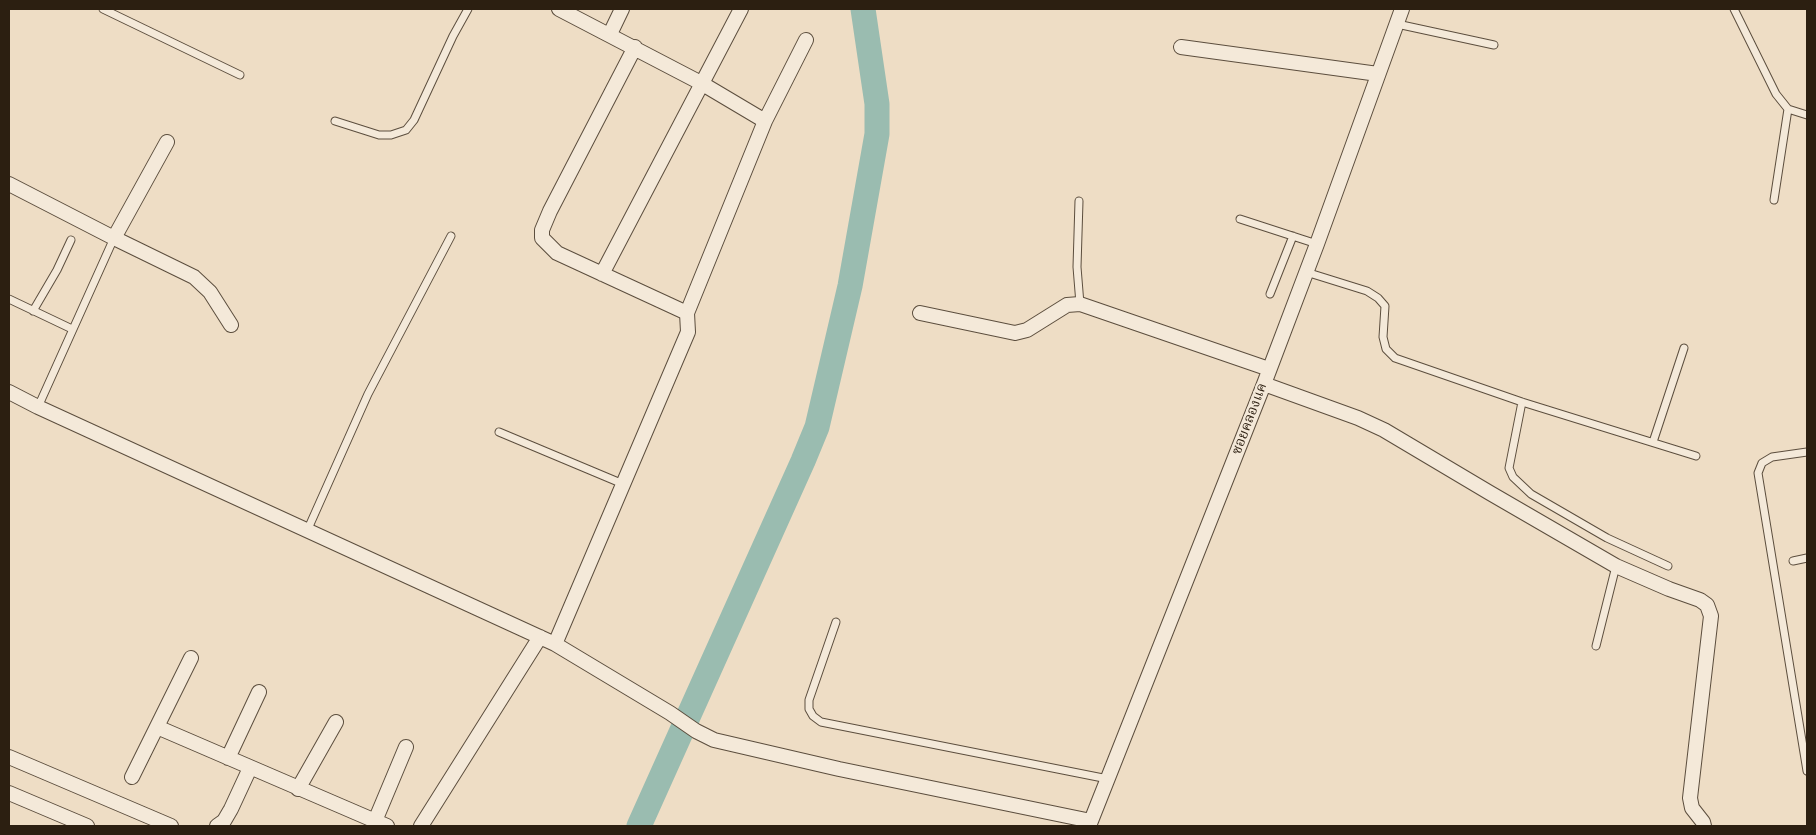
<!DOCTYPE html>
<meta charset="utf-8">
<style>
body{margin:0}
#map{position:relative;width:1816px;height:835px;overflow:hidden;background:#eeddc5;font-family:"IM FELL Great Primer",serif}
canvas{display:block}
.frame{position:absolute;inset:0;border:10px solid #2c1f11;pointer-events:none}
</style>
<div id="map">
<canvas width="1816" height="835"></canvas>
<div class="frame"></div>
</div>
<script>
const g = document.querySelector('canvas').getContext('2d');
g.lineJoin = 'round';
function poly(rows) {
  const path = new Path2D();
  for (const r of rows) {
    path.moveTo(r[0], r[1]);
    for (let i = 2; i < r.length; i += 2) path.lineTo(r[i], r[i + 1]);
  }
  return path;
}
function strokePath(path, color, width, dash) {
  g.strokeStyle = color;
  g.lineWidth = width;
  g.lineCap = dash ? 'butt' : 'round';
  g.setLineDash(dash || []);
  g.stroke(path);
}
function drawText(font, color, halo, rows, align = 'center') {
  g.font = font + ' "IM FELL Great Primer","Noto Serif Thai",serif';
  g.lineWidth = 4.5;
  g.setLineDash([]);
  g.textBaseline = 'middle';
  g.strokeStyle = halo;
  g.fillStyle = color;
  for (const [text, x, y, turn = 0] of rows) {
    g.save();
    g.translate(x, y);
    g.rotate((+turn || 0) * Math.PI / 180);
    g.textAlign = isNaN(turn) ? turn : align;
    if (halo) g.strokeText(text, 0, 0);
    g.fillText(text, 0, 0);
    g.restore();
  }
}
const river = poly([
 [639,826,803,461,817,427,850,286,877,134,877,104,863,9]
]);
const lane = poly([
 [103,9,240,75],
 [1734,9,1776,94,1788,109,1807,115],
 [1397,24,1494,45],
 [335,121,379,135,391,135,406,130,414,120,453,36,468,9],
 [1774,200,1788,109],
 [1079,201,1077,267,1080,304],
 [1240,219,1317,244],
 [1306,272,1367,291,1378,298,1385,306,1383,337,1386,349,1395,358,1522,402,1696,456],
 [1270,294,1293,236],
 [9,299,72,329],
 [33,311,57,270,71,240],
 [1522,402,1509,468,1513,477,1531,494,1607,538,1668,566],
 [38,407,114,238],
 [499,432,623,484],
 [1653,442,1684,348],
 [1807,452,1772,457,1762,463,1758,473,1807,771],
 [307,531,368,394,451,236],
 [1793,561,1807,558],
 [836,622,809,700,809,709,813,716,821,722,1108,779],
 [1596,646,1616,566]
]);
const street = poly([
 [559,9,701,83,765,121],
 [610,34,622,9],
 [635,47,550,211,542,230,542,238,557,253,687,313],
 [1181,47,1378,74],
 [9,184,114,238,167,142],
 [114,238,194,277,210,292,231,325],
 [602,274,741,9],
 [920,313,1015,333,1027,330,1067,305,1080,304,1269,369],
 [1264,384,1358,418,1384,430,1490,493,1616,566,1669,589,1700,600,1707,605,1711,616,1690,798,1692,808,1703,822,1704,826],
 [9,392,38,407,555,644,670,713,696,731,714,740,839,769,1091,821],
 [555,644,688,332,687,313,765,121,806,40],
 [157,727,387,826],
 [9,757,171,826],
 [228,758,259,692],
 [132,777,191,658],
 [298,789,336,722],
 [9,793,87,826],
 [375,821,406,747],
 [217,826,224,821,231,809,250,768],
 [421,826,540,637],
 [1089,826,1264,384,1317,244,1402,9]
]);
const streetNames = [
 ["ซอยคลองแค",1250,419,-69]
];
strokePath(river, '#9abcb0', 25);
strokePath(lane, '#5c4e3e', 9);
strokePath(street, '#5c4e3e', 16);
strokePath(lane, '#f4e9d9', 7);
strokePath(street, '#f4e9d9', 14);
drawText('14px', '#2c1f11', '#f4e9d9', streetNames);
</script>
